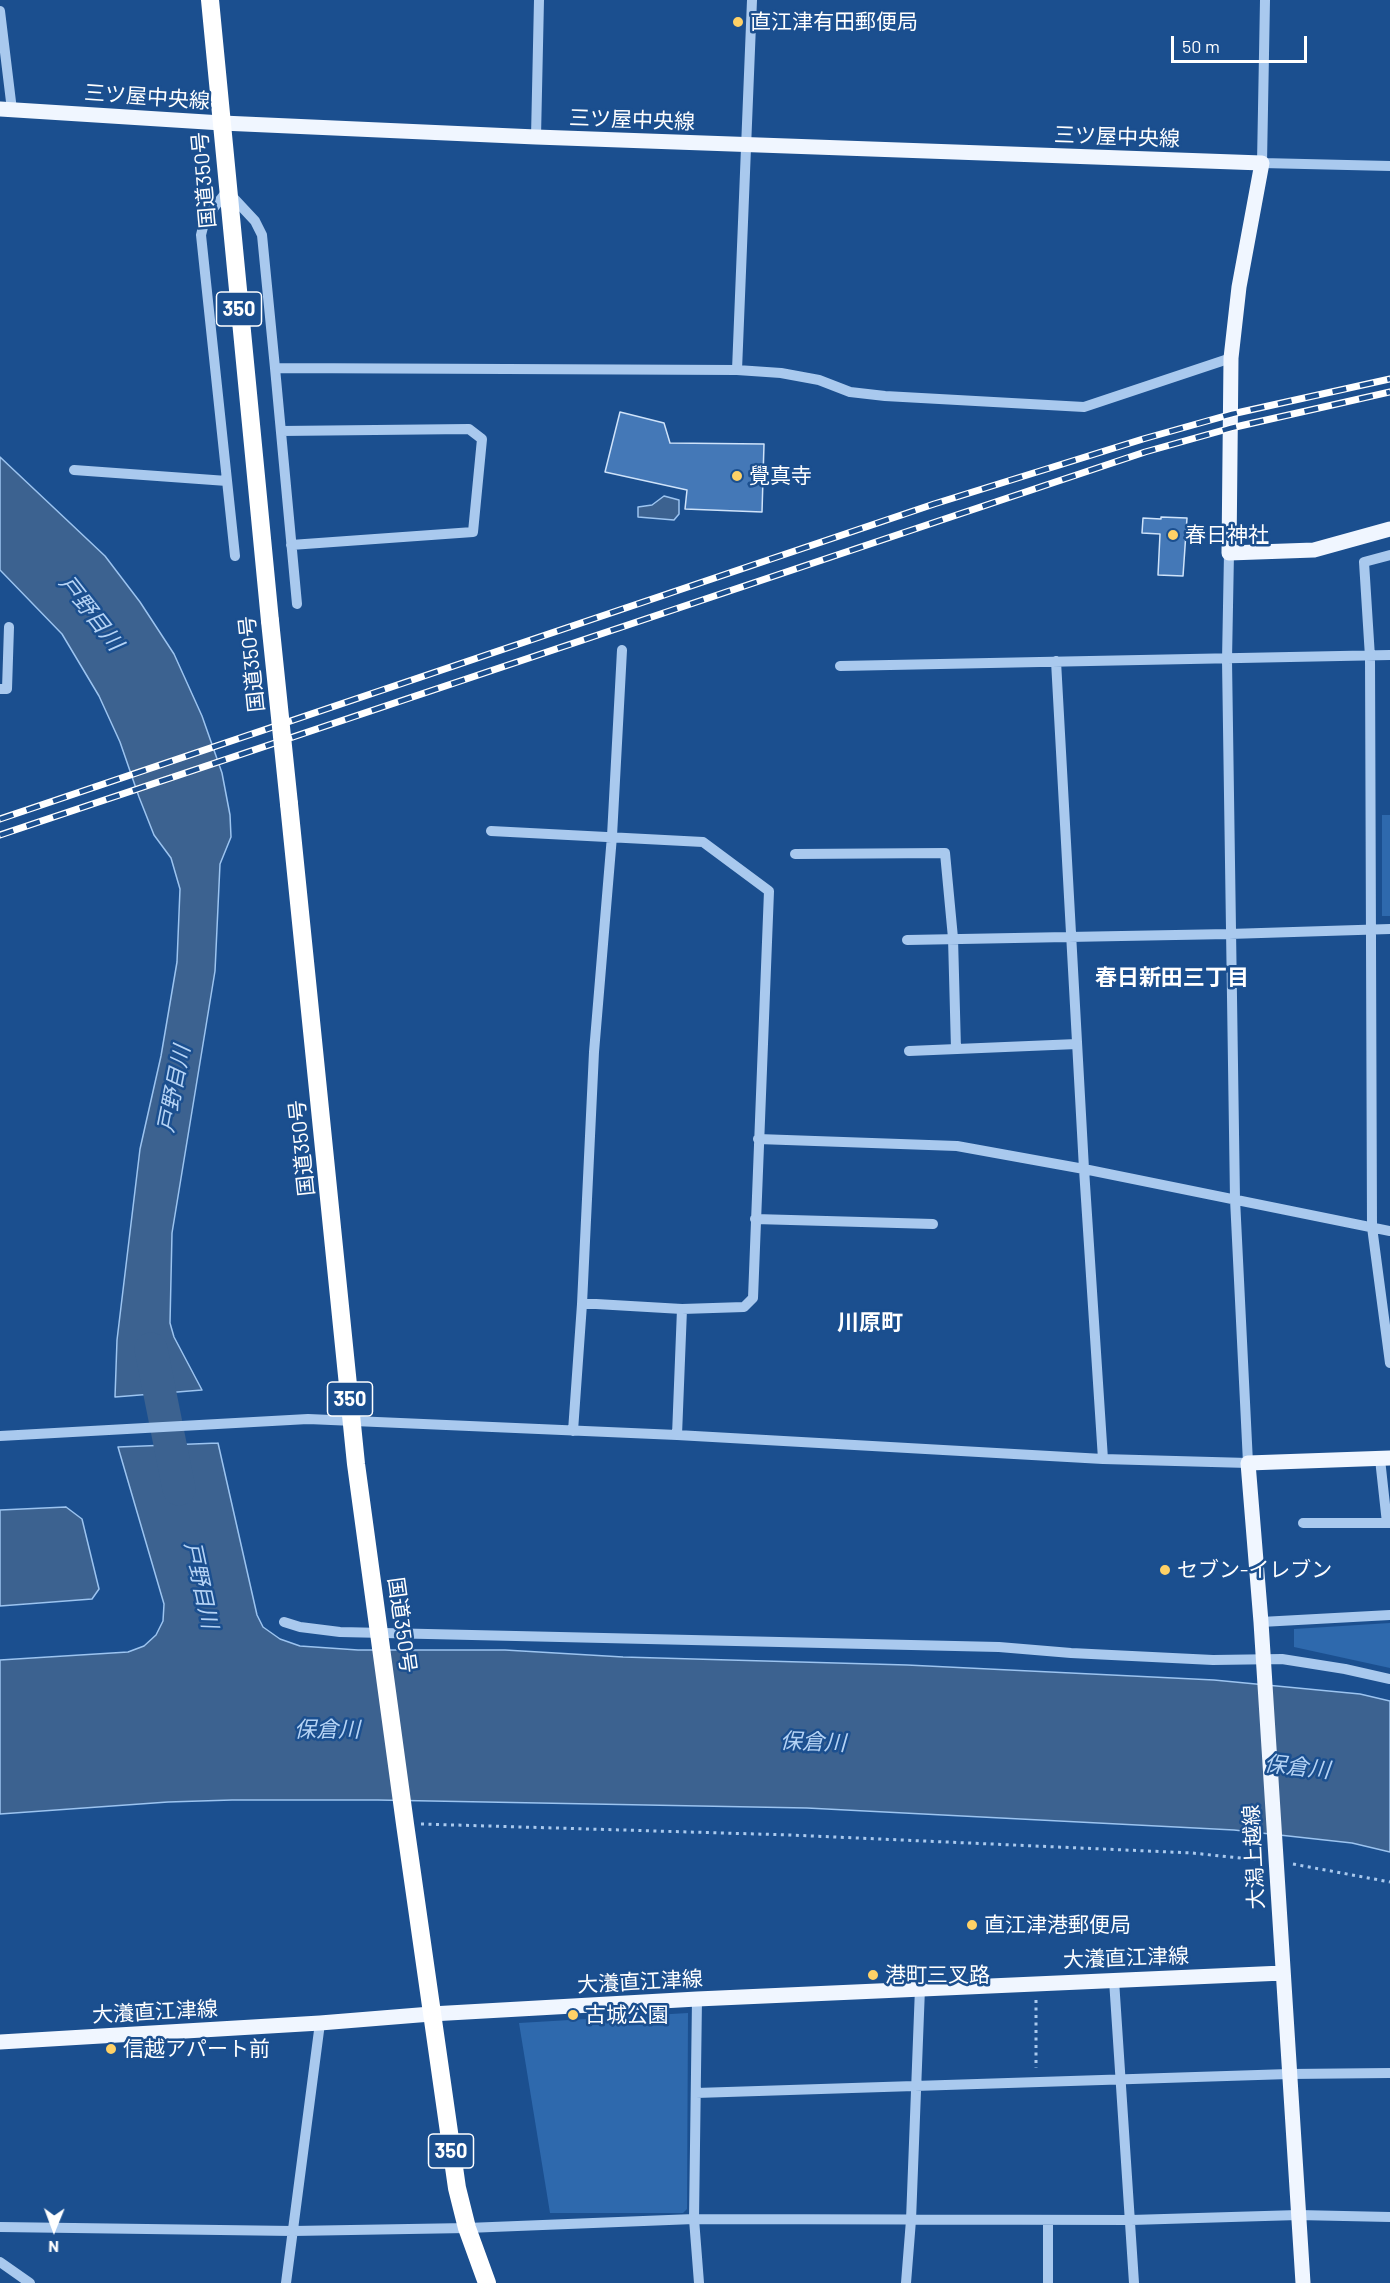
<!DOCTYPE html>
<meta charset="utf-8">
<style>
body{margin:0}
#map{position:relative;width:1390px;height:2283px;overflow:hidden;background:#1b4f8f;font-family:Barlow,sans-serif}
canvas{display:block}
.north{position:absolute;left:24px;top:2199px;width:60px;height:60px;-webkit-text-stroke:4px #1b4f8f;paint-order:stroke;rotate:181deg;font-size:16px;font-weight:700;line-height:24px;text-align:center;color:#fff}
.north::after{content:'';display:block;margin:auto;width:21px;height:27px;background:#fff;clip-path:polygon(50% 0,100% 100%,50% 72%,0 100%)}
.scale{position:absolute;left:1171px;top:36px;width:136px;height:27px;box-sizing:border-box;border:3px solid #fff;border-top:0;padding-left:8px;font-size:18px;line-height:21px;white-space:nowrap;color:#fff;-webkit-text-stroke:4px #1b4f8f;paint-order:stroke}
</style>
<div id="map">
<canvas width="1390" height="2283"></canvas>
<div class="north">N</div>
<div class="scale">50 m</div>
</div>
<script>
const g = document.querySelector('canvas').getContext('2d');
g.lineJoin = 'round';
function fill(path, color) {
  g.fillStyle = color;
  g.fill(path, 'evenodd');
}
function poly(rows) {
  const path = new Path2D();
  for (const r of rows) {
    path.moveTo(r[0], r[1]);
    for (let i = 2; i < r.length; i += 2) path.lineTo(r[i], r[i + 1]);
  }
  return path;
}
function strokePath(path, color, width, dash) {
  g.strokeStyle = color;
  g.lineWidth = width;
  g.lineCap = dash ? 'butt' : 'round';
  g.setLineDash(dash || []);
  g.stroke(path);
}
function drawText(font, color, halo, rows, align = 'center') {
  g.font = font + ' Barlow,"Noto Sans JP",sans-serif';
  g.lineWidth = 5;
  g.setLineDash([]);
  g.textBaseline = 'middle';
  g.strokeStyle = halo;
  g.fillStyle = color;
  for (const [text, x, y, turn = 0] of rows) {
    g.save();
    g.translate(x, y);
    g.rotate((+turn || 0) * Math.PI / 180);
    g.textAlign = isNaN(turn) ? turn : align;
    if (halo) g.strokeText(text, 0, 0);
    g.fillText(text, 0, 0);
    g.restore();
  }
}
const green = poly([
 [1382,815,1390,815,1390,916,1382,916],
 [1390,1623,1390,1668,1294,1647,1294,1629],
 [688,2013,687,2209,683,2213,550,2213,519,2023]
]);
const water = poly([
 [0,457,105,556,140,602,174,654,202,716,222,773,230,815,231,837,220,864,215,971,172,1233,170,1323,174,1337,202,1390,115,1397,117,1340,140,1149,161,1056,177,962,180,889,171,858,154,835,139,797,120,742,99,696,62,634,0,570,0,457],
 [664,496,679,500,679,514,674,520,638,517,638,507,652,505,664,496],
 [218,1443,257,1615,263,1627,280,1639,300,1646,358,1650,505,1650,623,1657,907,1665,1214,1680,1360,1694,1390,1701,1390,1852,1352,1843,1234,1830,807,1808,378,1800,232,1800,168,1802,0,1814,0,1660,128,1652,144,1646,156,1635,163,1621,164,1604,118,1447,218,1443],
 [66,1507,82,1519,99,1589,92,1599,0,1606,0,1510,66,1507]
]);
const river = poly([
 [151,1349,179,1489]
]);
const building = poly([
 [620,412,664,423,670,443,764,444,762,512,685,509,687,490,605,472,620,412],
 [1161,517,1187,518,1183,576,1158,575,1160,534,1142,533,1143,518,1161,519,1161,517]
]);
const path = poly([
 [421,1824,790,1835,1192,1853,1260,1860],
 [1293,1864,1390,1882],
 [1036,2000,1036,2068]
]);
const minor = poly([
 [1265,0,1262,163,1390,166],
 [0,11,12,110],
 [536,137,539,0],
 [275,368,297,604],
 [737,370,752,0],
 [281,431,469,429,482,439,473,532,291,545],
 [74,470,227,481],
 [1390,555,1364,562,1370,657,1372,1227,1390,1363],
 [235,556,201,235,205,219,227,191,255,221,262,235,275,368,737,370,781,373,819,380,850,392,885,396,1084,407,1231,358],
 [1056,661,1084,1169,1103,1459],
 [840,666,1390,655],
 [0,689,7,689,9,627],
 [491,831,703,842,769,891,753,1298,744,1307,682,1309],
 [795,854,945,853,953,938,956,1049],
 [907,940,1229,934,1390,929],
 [909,1051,1077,1044],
 [758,1139,957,1146,1084,1169,1390,1231],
 [755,1219,933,1224],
 [582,1304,594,1052,612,836,622,650],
 [573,1431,582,1304,596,1304,682,1309,677,1435],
 [0,1436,308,1419,677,1435,1103,1459,1248,1463,1235,1199,1227,660,1229,553],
 [1380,1459,1387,1523,1390,1523],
 [1303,1523,1387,1523],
 [284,1622,300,1627,340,1632,999,1647,1071,1653,1213,1660,1282,1659,1345,1669,1390,1679],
 [1261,1622,1390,1615],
 [1114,1980,1134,2283],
 [697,1999,694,2219,699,2283],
 [696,2093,1289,2074,1390,2073],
 [0,2227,293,2231,467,2228,694,2219,1131,2220,1298,2215,1390,2217],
 [0,2262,30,2283],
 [286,2283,320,2023],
 [906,2283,911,2220,920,1988],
 [1048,2283,1048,2220]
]);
const major = poly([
 [0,109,222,123,536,137,1262,163,1239,287,1231,358,1229,553,1314,550,1390,529],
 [0,2042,320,2023,431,2014,697,1999,1283,1973],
 [1303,2283,1261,1622,1248,1463,1390,1458]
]);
const highway = poly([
 [210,0,270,621],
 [289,804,356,1464,405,1824,457,2188,467,2228,487,2283]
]);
const rail = poly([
 [0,819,934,504,1143,439,1232,414,1390,379],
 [0,835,1145,452,1231,428,1390,392]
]);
const highwayBridge = poly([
 [270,621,289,804]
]);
const markers = [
 [738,22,6,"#ffd166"],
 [737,476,6,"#ffd166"],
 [1173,535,6,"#ffd166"],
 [1165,1570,6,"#ffd166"],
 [972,1925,6,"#ffd166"],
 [873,1975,6,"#ffd166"],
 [573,2015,6,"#ffd166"],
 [111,2049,6,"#ffd166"]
];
const shields = [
 [239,309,45],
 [350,1399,45],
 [451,2151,45]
];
const shieldNames = [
 ["350",239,309],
 ["350",350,1399],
 ["350",451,2151]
];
const poiNames = [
 ["直江津有田郵便局",750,22],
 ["覺真寺",749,476],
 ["春日神社",1185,535],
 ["セブン-イレブン",1177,1570],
 ["直江津港郵便局",984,1925],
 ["港町三叉路",885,1975],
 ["古城公園",585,2015],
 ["信越アパート前",123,2049]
];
const streetNames = [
 ["三ツ屋中央線",147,97,4],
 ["三ツ屋中央線",632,120,2],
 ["三ツ屋中央線",1117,137,2],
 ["国道350号",204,180,-95],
 ["国道350号",252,664,-96],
 ["国道350号",302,1148,-96],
 ["国道350号",402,1625,82],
 ["大潟上越線",1254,1857,-93],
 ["大瀁直江津線",1126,1958,-2],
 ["大瀁直江津線",640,1982,-3],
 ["大瀁直江津線",155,2012,-3]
];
const waterNames = [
 ["戸野目川",91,613,52],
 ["戸野目川",174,1089,-79],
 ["戸野目川",201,1585,78],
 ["保倉川",327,1730],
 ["保倉川",813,1742,2],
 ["保倉川",1297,1767,6]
];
const neighbourhoodNames = [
 ["春日新田三丁目",1172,978],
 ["川原町",870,1323]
];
fill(green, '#2e69ad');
fill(water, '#3c6290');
strokePath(water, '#9cc4f0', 1.5);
strokePath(river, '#3c6290', 33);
fill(building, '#4478b7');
strokePath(building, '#cfe3fa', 1.5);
strokePath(path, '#a9c9ee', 3, [3, 4.5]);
strokePath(minor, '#a9c9ee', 10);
strokePath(major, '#f0f6ff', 15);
strokePath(highway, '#fff', 18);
strokePath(rail, '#fff', 7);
strokePath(rail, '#1b4f8f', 4.5, [14]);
strokePath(highwayBridge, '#fff', 18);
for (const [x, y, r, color] of markers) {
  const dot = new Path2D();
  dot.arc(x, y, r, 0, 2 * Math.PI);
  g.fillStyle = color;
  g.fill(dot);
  strokePath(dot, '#1b4f8f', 2);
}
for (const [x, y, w] of shields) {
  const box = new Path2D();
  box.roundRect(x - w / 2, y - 17, w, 34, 4.5);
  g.fillStyle = '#1b4f8f';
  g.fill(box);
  strokePath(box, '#fff', 1.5);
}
drawText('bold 20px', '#fff', null, shieldNames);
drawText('21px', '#fff', '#1b4f8f', poiNames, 'left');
drawText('21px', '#fff', '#1b4f8f', streetNames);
drawText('italic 22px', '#b5d3f5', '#1b4f8f', waterNames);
drawText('bold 22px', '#fff', '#1b4f8f', neighbourhoodNames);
</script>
